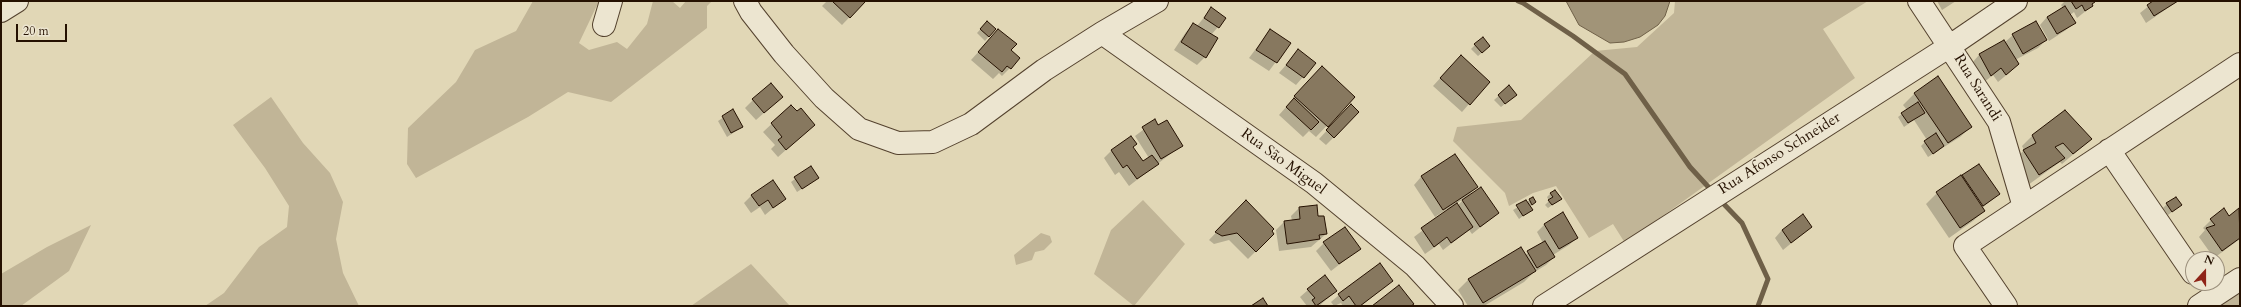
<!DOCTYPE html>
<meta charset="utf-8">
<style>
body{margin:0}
#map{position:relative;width:2241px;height:307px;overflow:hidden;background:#e1d7b6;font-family:Cardo,serif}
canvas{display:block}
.frame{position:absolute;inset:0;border:2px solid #251101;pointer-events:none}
.north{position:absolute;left:2185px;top:251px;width:40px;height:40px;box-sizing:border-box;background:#ece5d0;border:1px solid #9c907d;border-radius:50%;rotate:21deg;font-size:11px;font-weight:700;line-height:16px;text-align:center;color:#251101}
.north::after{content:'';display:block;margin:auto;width:14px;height:18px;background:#8f2418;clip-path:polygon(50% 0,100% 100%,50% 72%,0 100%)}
.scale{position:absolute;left:16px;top:24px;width:51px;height:18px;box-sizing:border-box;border:2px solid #251101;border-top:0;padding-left:5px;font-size:12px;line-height:14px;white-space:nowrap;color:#251101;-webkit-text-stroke:3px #ece5d0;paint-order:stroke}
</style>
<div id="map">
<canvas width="2241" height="307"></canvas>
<div class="frame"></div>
<div class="north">N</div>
<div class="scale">20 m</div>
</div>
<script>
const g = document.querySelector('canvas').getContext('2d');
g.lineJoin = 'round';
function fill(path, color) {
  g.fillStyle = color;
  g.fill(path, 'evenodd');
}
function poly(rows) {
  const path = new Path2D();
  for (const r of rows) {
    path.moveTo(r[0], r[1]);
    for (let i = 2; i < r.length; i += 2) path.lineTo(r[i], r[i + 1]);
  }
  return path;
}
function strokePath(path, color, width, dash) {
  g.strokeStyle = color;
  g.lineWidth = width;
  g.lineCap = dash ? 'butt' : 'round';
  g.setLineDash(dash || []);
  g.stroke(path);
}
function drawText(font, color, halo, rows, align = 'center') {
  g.font = font + ' Cardo,serif';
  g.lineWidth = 3.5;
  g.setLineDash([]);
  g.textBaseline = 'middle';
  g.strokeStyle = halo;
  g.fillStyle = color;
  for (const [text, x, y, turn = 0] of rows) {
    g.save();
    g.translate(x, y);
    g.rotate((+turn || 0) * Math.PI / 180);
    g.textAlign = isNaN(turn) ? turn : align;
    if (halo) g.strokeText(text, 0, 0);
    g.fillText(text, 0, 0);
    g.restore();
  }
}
const green = poly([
 [533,1,599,1,579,43,589,50,617,42,627,49,647,24,653,1,672,1,680,8,686,1,712,1,707,6,707,28,611,102,568,92,528,117,416,178,407,164,408,128,456,82,475,50,516,31],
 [1675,1,1868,1,1823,29,1855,78,1625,243,1613,224,1589,238,1556,186,1533,193,1509,206,1505,193,1453,141,1457,127,1521,120,1595,51,1637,47,1674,13],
 [271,97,303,143,330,173,343,202,336,239,343,273,359,306,205,306,224,293,259,247,287,227,289,206,265,168,233,125],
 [1143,200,1185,244,1134,306,1094,274,1111,230],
 [91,225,69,271,21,306,1,306,1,274,47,247],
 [1041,233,1050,236,1052,242,1044,250,1035,252,1032,260,1016,265,1014,255],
 [751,264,790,306,691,306],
 [2240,283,2240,306,2206,306]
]);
const water = poly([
 [1566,1,1670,1,1665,16,1658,25,1640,37,1624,42,1610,43,1579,25,1566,1]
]);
const shadow = poly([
 [827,1,863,1,864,2,842,25,822,6],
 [1937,1,1956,1,1942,10],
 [2065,1,2094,1,2092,6,2077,18,2074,12,2070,15,2074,23,2066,30,2049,41,2040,25,2047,17,2063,8,2061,5],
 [2155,1,2178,1,2146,23,2140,13],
 [1211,9,1218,27,1211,35,1205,57,1197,65,1174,50,1186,32,1194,24,1197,26],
 [987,22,995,29,985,41,977,33],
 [1270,30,1290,43,1269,71,1249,58],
 [2013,35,2046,40,2038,48,2015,60,2010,72,1998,82,1993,75,1983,83,1972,63,1979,55,2003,41,2004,43],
 [991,38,1010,50,1010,68,1002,76,999,73,993,79,971,60],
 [1475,45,1485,50,1478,56,1471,49],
 [1298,51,1315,63,1296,85,1279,73],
 [1453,64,1469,104,1462,112,1433,86],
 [1938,78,1971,127,1960,137,1928,157,1921,146,1927,140,1914,120,1904,127,1898,117,1907,110,1903,105,1914,94],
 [1311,79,1354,97,1316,137,1309,131,1303,137,1279,115],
 [1509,87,1512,98,1501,107,1494,100],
 [753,100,774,104,756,120,745,108],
 [791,106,806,132,778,157,771,149,775,145,763,132],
 [733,111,742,127,727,137,718,121],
 [1343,113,1334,137,1326,145,1319,139],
 [1155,121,1158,126,1182,145,1129,186,1119,172,1115,175,1104,158,1112,150,1132,148,1142,163,1149,158,1135,136],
 [2033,135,2091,139,2062,164,2060,162,2028,185,2013,162,2024,150,2022,146],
 [1455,155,1477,187,1469,195,1498,213,1472,234,1469,230,1443,250,1439,244,1425,254,1414,237,1448,211,1447,209,1435,217,1414,185,1421,177],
 [1463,199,1463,200,1457,206,1456,204],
 [1979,165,1999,194,1982,208,1984,211,1973,221,1949,238,1926,204,1937,193],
 [811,167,814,181,797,192,791,182],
 [1550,194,1561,199,1548,208,1545,205,1549,201,1547,197],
 [752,195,785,198,765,215,760,207,751,213,744,203],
 [1530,200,1535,202,1530,207,1527,213,1519,219,1513,210],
 [1246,201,1273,234,1248,259,1229,240,1214,244,1209,240],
 [2167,204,2181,205,2168,215,2163,208],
 [1316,206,1318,217,1326,234,1311,247,1279,251,1276,230,1284,222,1292,221,1291,216,1299,208],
 [2239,210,2240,239,2214,258,2199,237,2205,230,2203,228,2211,220,2228,217],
 [1545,224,1577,238,1569,245,1553,255,1554,257,1546,265,1533,273,1524,282,1484,306,1468,306,1458,290,1469,279,1525,255,1543,243,1537,232],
 [1811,227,1783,250,1775,238,1782,230],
 [1324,243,1359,249,1331,271,1316,251],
 [1392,281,1361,306,1343,306,1341,303,1334,306,1331,302,1339,295],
 [1308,290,1336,291,1319,306,1307,306,1300,297]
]);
const stream = poly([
 [1518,1,1523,3,1573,36,1625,74,1690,167,1713,192],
 [1719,199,1742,223,1768,279,1758,306]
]);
const building = poly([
 [832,1,864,1,865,2,850,18,832,1],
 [2071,1,2095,1,2095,2,2092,4,2093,6,2085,11,2082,5,2076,9,2071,1],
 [2153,1,2178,1,2154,16,2147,5,2153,1],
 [2065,6,2076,23,2057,34,2047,17,2065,6],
 [1211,7,1226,18,1219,28,1204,18,1211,7],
 [987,21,996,29,989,37,980,29,987,21],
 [2036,21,2047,40,2023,54,2012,34,2036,21],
 [1193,23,1218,38,1206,58,1181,42,1193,23],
 [998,29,1017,44,1011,50,1020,58,1011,69,1007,66,1002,72,978,52,998,29],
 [1270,29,1291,43,1277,63,1256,50,1270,29],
 [1483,37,1490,46,1482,53,1474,44,1483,37],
 [2004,40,2019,64,2006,75,2001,68,1991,76,1979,54,2004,40],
 [1298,49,1316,63,1304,78,1286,65,1298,49],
 [1461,55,1490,82,1470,105,1440,78,1461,55],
 [1322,66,1355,97,1328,127,1294,96,1322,66],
 [1938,76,1972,127,1948,143,1914,93,1938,76],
 [771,83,783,97,764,113,752,99,771,83],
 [1509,85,1517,95,1505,104,1498,95,1509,85],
 [1294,98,1319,122,1311,130,1286,107,1294,98],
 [1918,102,1925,113,1908,123,1901,113,1918,102],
 [1351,104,1359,112,1334,138,1326,130,1351,104],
 [791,105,797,111,801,108,815,125,786,150,778,140,782,137,771,123,791,105],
 [733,109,743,127,731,133,722,116,733,109],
 [2065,110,2092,139,2073,154,2063,143,2055,147,2065,158,2039,175,2023,150,2036,143,2032,135,2065,110],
 [1155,119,1158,125,1167,120,1183,146,1161,159,1142,127,1155,119],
 [1936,133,1944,146,1933,154,1924,141,1936,133],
 [1131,136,1137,144,1133,147,1143,161,1152,155,1159,164,1137,179,1127,165,1123,168,1111,150,1131,136],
 [1455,154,1478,187,1443,210,1421,176,1455,154],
 [1979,164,2000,194,1983,206,1962,175,1979,164],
 [811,166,819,178,802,189,794,177,811,166],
 [1961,175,1985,211,1960,228,1936,192,1961,175],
 [773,180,786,199,773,208,768,200,759,206,751,195,773,180],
 [1481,187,1499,213,1480,227,1462,200,1481,187],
 [1555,190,1562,199,1552,205,1548,200,1553,197,1550,193,1555,190],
 [1533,197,1536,202,1532,205,1529,199,1533,197],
 [2176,197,2182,205,2172,212,2166,203,2176,197],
 [1246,200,1274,229,1272,231,1274,234,1256,252,1237,233,1222,236,1215,232,1246,200],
 [1526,200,1533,210,1523,216,1516,205,1526,200],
 [1457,203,1473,227,1451,243,1447,237,1434,247,1421,228,1457,203],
 [1317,205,1318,216,1324,216,1327,234,1319,235,1320,239,1287,244,1284,221,1300,219,1299,207,1317,205],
 [2224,208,2229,216,2239,208,2240,238,2222,251,2206,228,2215,225,2210,219,2224,208],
 [1563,212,1578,238,1559,249,1544,224,1563,212],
 [1803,214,1812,227,1791,243,1782,230,1803,214],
 [1345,227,1361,249,1339,264,1323,242,1345,227],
 [1545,241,1555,257,1537,268,1527,251,1545,241],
 [1521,247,1536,271,1483,303,1468,279,1521,247],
 [1380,263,1393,281,1360,306,1356,306,1349,296,1343,301,1338,294,1380,263],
 [1325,275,1337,291,1316,306,1312,300,1315,298,1307,289,1325,275],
 [1399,285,1414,304,1411,306,1372,306,1399,285],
 [1263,298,1268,306,1251,306,1263,298]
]);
const minor = poly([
 [745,1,751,12,784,54,824,98,859,129,898,143,933,142,971,124,1044,70,1102,33,1157,1],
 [1919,1,1999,122,2024,207],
 [1,11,17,1],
 [604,25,611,1],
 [1102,33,1314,183,1415,266,1452,306],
 [2109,150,2193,273],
 [1544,306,1950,46,2016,1],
 [2006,306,1965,246,2240,64],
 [2199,306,2240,279]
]);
const streetNames = [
 ["Rua Sarandi",1977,88,58],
 ["Rua Afonso Schneider",1780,154,-32],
 ["Rua São Miguel",1283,162,36]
];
fill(green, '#c1b597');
fill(water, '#a19478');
strokePath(water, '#6f6048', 1);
fill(shadow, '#0003');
strokePath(stream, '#6f6048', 5);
fill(building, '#87785f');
strokePath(building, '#251101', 1);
strokePath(minor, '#54422e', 24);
strokePath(minor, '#ece5d0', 22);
drawText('15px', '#251101', '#ece5d0', streetNames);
</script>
